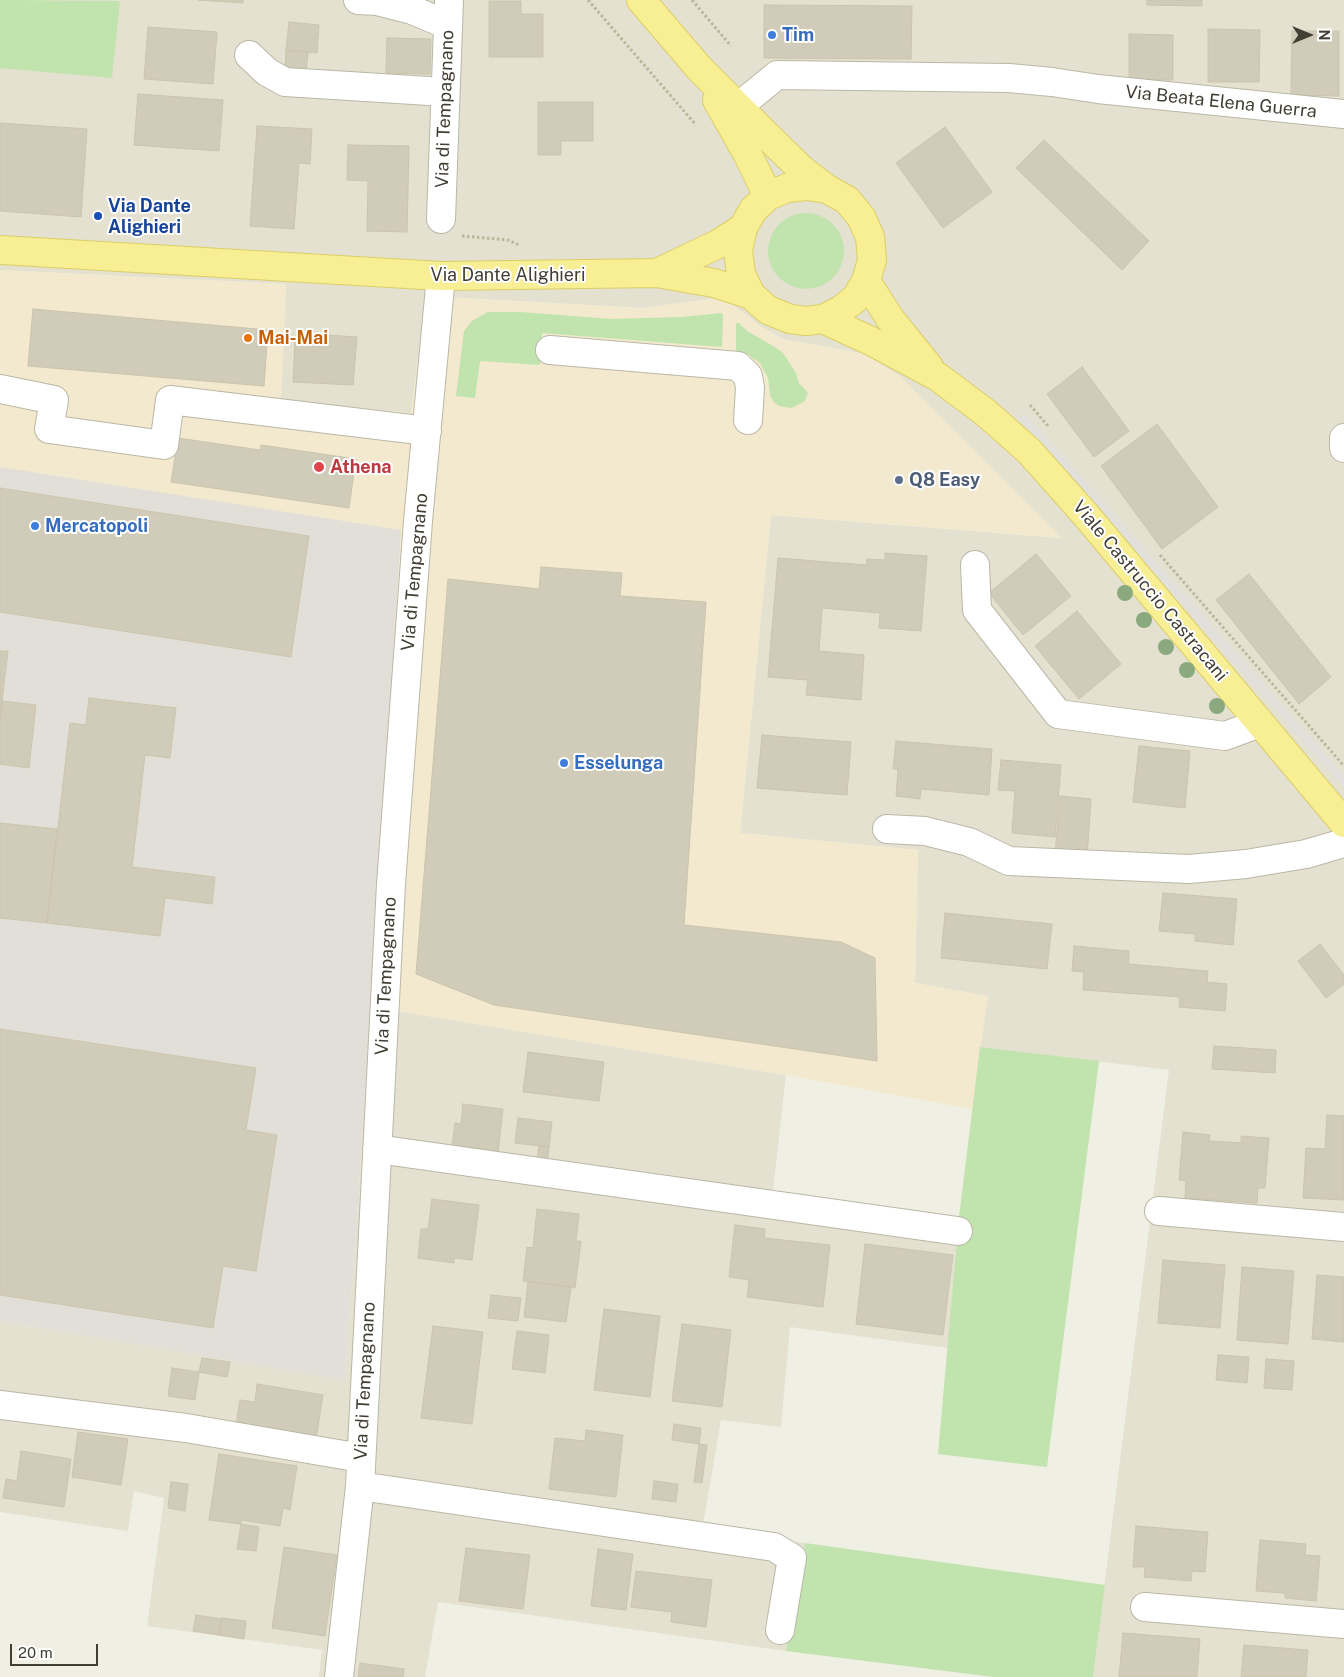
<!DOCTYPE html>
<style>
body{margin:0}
#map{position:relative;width:1344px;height:1677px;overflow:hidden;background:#f0efe3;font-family:"Public Sans",sans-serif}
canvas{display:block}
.north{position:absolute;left:1284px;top:10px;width:50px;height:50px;-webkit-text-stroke:4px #fff;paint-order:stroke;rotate:90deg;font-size:14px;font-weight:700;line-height:20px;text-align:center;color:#413e33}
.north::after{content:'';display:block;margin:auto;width:18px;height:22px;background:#413e33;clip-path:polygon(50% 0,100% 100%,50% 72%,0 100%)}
.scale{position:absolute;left:10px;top:1644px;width:88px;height:22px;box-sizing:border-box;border:2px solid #413e33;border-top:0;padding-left:6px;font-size:15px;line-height:18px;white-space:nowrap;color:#413e33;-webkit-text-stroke:4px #fff;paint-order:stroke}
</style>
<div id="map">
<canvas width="1344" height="1677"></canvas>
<div class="north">N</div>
<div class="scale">20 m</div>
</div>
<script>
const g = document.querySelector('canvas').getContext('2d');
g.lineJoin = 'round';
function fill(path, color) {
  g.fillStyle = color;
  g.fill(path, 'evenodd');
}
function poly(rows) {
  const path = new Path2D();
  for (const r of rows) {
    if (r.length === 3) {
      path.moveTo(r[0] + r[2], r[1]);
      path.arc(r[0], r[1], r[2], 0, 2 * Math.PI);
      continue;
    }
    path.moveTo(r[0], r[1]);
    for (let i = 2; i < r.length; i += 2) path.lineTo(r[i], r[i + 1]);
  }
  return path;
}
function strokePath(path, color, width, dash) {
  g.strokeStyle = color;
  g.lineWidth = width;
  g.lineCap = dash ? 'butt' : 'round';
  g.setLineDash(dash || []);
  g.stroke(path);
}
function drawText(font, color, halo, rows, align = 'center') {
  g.font = font + ' "Public Sans",sans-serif';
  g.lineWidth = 4;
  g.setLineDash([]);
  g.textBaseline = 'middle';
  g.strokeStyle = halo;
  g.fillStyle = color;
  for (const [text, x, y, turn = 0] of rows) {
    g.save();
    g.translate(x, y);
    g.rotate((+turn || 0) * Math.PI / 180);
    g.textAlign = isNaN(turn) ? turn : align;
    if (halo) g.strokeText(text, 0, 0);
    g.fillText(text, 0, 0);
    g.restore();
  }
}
const residential = poly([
 [0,0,1344,0,1344,1677,1093,1677,1169,1070,980,1047,988,996,915,983,918,850,740,833,771,515,1061,538,865,354,783,339,760,326,736,307,719,298,642,308,426,296,411,413,281,400,286,284,0,270],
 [372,1007,786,1075,773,1191,959,1217,948,1348,790,1327,781,1427,721,1420,703,1525,805,1543,786,1651,438,1602,425,1677,319,1677,322,1650,147,1626,164,1498,134,1491,128,1531,0,1512,0,1321,345,1379]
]);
const commercial = poly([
 [0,270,286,284,281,400,411,413,426,296,642,308,719,298,736,307,760,326,782,339,865,354,900,376,1062,538,771,515,740,833,918,850,915,983,988,996,972,1109,786,1075,372,1007,401,531,0,467]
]);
const industrial = poly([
 [0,467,401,530,372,1007,345,1380,0,1321]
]);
const green = poly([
 [0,0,120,1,112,78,0,68],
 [806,251,38],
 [488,312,520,312,612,319,681,317,722,313,723,316,722,347,542,333,540,365,480,361,475,398,456,396,464,331,472,321],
 [736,323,739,323,747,331,773,346,783,353,796,373,799,383,808,393,804,402,791,408,779,406,774,402,770,396,768,378,760,363,746,353,736,351],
 [980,1047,1099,1061,1047,1467,938,1454,959,1217],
 [805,1543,1105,1585,1093,1677,994,1677,786,1651]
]);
const parking = poly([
 [1024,412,1344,775,1344,788,1018,418]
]);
const building = poly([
 [198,0,243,0,243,3,198,0],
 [1147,0,1202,0,1202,6,1147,5,1147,0],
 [489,1,521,1,521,14,543,14,543,57,489,57,489,1],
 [764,5,912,6,911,59,764,58,764,5],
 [289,22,319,25,317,53,286,50,289,22],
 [148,27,217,32,213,84,144,79,148,27],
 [1208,29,1260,30,1259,82,1208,82,1208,29],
 [1292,31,1339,31,1339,96,1291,95,1292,31],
 [1129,34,1173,35,1173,80,1129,79,1129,34],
 [387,38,431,39,430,74,386,73,387,38],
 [286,50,308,52,306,72,285,70,286,50],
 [138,94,223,100,219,151,134,145,138,94],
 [538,102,593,102,593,141,561,141,561,155,538,155,538,102],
 [0,123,87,129,81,217,0,211,0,123],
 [257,126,312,129,310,164,299,163,294,229,250,226,257,126],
 [945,127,992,192,943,228,896,163,945,127],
 [1044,140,1149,241,1122,270,1016,168,1044,140],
 [348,145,409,146,407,232,367,231,368,181,347,180,348,145],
 [33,309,268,330,264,386,28,366,33,309],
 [312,334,357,337,353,385,293,382,295,341,312,342,312,334],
 [1082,367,1129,431,1094,457,1047,394,1082,367],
 [1157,424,1218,507,1162,549,1101,466,1157,424],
 [178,438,260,450,261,445,356,459,349,508,171,482,178,438],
 [0,488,309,536,291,657,0,612,0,488],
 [885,553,927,556,921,631,879,628,880,613,822,608,819,651,864,655,861,700,806,695,808,680,768,677,778,558,866,565,867,559,885,560,885,553],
 [1036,554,1071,596,1023,635,989,593,1036,554],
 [541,567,622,573,620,596,706,602,684,925,841,942,875,958,877,1061,494,1005,416,974,448,579,539,589,541,567],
 [1249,574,1331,677,1299,704,1216,600,1249,574],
 [1077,611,1121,664,1079,699,1035,646,1077,611],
 [0,651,8,651,0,718,0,651],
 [89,698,176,708,170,758,145,755,132,867,215,877,212,904,165,898,160,936,47,923,70,723,86,725,89,698],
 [2,701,36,705,29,768,0,764,0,718,2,701],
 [762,735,851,742,847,795,757,788,762,735],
 [896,741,992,749,989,795,921,789,920,799,896,796,898,769,893,769,896,741],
 [1139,746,1190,751,1185,808,1133,802,1139,746],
 [1001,760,1061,765,1055,837,1012,833,1015,791,998,790,1001,760],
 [1060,796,1091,799,1087,857,1055,854,1060,796],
 [0,823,57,829,47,923,0,918,0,823],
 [1163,893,1237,899,1233,945,1195,941,1195,934,1159,931,1163,893],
 [945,913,1052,924,1047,969,941,958,945,913],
 [1320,944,1344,975,1344,984,1326,998,1298,961,1320,944],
 [1074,946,1129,951,1128,964,1208,971,1207,982,1227,984,1225,1011,1179,1007,1180,997,1083,990,1084,972,1072,971,1074,946],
 [0,1029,256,1068,246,1130,277,1135,256,1271,223,1266,213,1328,0,1295,0,1029],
 [1214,1046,1276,1050,1275,1073,1212,1069,1214,1046],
 [528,1052,604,1062,599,1101,523,1092,528,1052],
 [463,1104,503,1109,497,1162,451,1156,455,1123,461,1124,463,1104],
 [1327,1115,1344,1116,1344,1200,1303,1198,1306,1148,1325,1149,1327,1115],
 [518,1118,552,1122,549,1147,515,1143,518,1118],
 [1183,1132,1210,1135,1209,1141,1241,1143,1241,1136,1269,1138,1265,1188,1258,1188,1257,1203,1185,1198,1186,1181,1179,1180,1183,1132],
 [539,1146,549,1147,547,1163,537,1161,539,1146],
 [432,1199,479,1205,472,1260,454,1258,454,1263,418,1258,421,1229,428,1229,432,1199],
 [537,1209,579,1214,576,1241,581,1241,575,1288,523,1281,527,1247,533,1248,537,1209],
 [735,1225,765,1229,764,1238,830,1245,823,1307,747,1297,749,1280,729,1277,735,1225],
 [865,1244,953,1255,943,1335,856,1324,865,1244],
 [1163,1260,1225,1265,1220,1328,1158,1323,1163,1260],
 [1242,1267,1294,1271,1288,1344,1237,1340,1242,1267],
 [1317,1275,1344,1277,1344,1342,1312,1339,1317,1275],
 [528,1282,571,1287,566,1322,524,1317,528,1282],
 [491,1295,521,1298,518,1321,488,1318,491,1295],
 [604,1309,660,1316,650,1397,594,1390,604,1309],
 [682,1324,731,1330,722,1407,672,1401,682,1324],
 [433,1326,483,1332,472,1424,421,1418,433,1326],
 [517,1331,549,1335,545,1373,512,1369,517,1331],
 [1218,1355,1249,1357,1247,1383,1216,1380,1218,1355],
 [202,1358,230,1362,227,1377,199,1372,202,1358],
 [1266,1359,1294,1361,1292,1390,1264,1388,1266,1359],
 [172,1368,199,1372,195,1400,168,1396,172,1368],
 [257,1384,323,1395,316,1439,235,1432,240,1400,255,1402,257,1384],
 [674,1424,701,1428,699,1444,672,1440,674,1424],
 [586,1430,623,1435,616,1497,549,1489,555,1438,585,1441,586,1430],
 [78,1432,128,1439,121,1485,72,1477,78,1432],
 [699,1444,707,1445,702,1483,694,1482,699,1444],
 [21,1451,71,1459,64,1507,3,1498,6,1479,17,1481,21,1451],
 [219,1454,297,1466,290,1510,283,1508,280,1526,241,1520,241,1524,209,1520,219,1454],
 [654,1481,678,1484,676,1502,652,1499,654,1481],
 [171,1482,188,1484,185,1511,168,1508,171,1482],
 [241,1524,259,1527,256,1551,237,1549,241,1524],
 [1136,1526,1208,1532,1205,1572,1192,1571,1191,1581,1144,1577,1145,1567,1133,1567,1136,1526],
 [1260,1540,1306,1544,1305,1555,1320,1556,1316,1601,1285,1598,1285,1593,1256,1591,1260,1540],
 [284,1547,337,1555,325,1636,272,1628,284,1547],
 [466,1548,530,1555,523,1609,459,1601,466,1548],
 [598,1549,633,1554,626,1610,591,1606,598,1549],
 [636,1571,712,1580,706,1627,671,1622,672,1612,631,1607,636,1571],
 [196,1615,221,1619,219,1635,193,1631,196,1615],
 [222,1618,246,1621,244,1639,219,1635,222,1618],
 [1123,1633,1200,1639,1197,1677,1119,1677,1123,1633],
 [1244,1645,1308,1650,1306,1677,1241,1677,1244,1645],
 [360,1663,404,1669,403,1677,358,1677,360,1663]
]);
const path = poly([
 [588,0,696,125],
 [692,0,731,46],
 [462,236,508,240,519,245],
 [1030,405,1048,426],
 [1160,555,1344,766]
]);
const minor = poly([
 [358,0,377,1,412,10,448,25],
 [249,55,267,72,285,82,445,92],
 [738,107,777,75,1009,78,1052,82,1098,89,1344,114],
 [441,219,449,0],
 [550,350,738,366,748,376,750,388,748,420],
 [0,389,54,400,49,429,164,445,170,400,427,431],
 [1344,438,1344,448],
 [975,565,977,610,1058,714,1225,736,1260,723],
 [887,829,925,831,969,842,1009,861,1189,869,1246,864,1306,854,1344,843],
 [377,1149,958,1231],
 [1159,1211,1344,1227],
 [0,1405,186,1428,361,1458],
 [360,1486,774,1547,792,1558,780,1630],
 [1145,1607,1344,1624],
 [339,1677,360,1486,391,884,418,521,441,276]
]);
const major = poly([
 [641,0,699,68,738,107,802,170,827,189,847,200,861,217,870,237,872,260,866,281,856,298,841,310,823,319,806,321,790,319,768,310,751,295,741,274,738,250,743,228,753,210,768,196,787,188,807,186,827,189],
 [717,100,747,153,768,196],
 [0,250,441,276,657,273,714,283,751,295],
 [657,273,718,244,743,228],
 [866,281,891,320,929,367],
 [823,319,871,341,938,377,986,413,1029,451,1085,514,1344,823]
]);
const trees = [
 [1125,593],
 [1144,620],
 [1166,647],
 [1187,670],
 [1217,706]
];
const markers = [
 [772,35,5,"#3f7fe0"],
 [98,216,5,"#1a4fb4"],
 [248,338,5,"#e8710a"],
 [319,467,6,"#e0444e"],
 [899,480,5,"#5c6f8a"],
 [35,526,5,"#3f7fe0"],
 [564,763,5,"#3f7fe0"]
];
const shopNames = [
 ["Tim",782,35],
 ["Mercatopoli",45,526],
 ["Esselunga",574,763]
];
const streetNames = [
 ["Via Beata Elena Guerra",1221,102,6],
 ["Via di Tempagnano",445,109,-88],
 ["Via Dante Alighieri",508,275],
 ["Via di Tempagnano",415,572,-85],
 ["Viale Castruccio Castracani",1150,591,50],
 ["Via di Tempagnano",386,976,-87],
 ["Via di Tempagnano",365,1381,-87]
];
const transitNames = [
 ["Via Dante",108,206],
 ["Alighieri",108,227]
];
const foodNames = [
 ["Mai-Mai",258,338]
];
const healthNames = [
 ["Athena",330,467]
];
const serviceNames = [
 ["Q8 Easy",909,480]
];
fill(residential, '#e4e1d1');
fill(commercial, '#f2e9ce');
fill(industrial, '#e2dfd8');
fill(green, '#c1e3ad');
fill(parking, '#e1e0db');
fill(building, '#d1ccb9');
strokePath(building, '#cbc5ad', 1);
strokePath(minor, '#bbb7a6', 30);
strokePath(major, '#dcce65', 30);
strokePath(path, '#bcb698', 3, [2.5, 2.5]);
strokePath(minor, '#fff', 28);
strokePath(major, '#f8ee94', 28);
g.fillStyle = '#8ba97e';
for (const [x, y] of trees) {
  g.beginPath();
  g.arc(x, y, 8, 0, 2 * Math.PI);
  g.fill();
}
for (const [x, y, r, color] of markers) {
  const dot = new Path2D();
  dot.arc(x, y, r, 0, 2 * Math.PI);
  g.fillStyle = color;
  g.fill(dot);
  strokePath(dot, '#fff', 2);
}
drawText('bold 18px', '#366cbe', '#fff', shopNames, 'left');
drawText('18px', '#413e33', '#fff', streetNames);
drawText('bold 18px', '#164399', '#fff', transitNames, 'left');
drawText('bold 18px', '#c56008', '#fff', foodNames, 'left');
drawText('bold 18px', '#be3a42', '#fff', healthNames, 'left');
drawText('bold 18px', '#4e5e75', '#fff', serviceNames, 'left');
</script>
